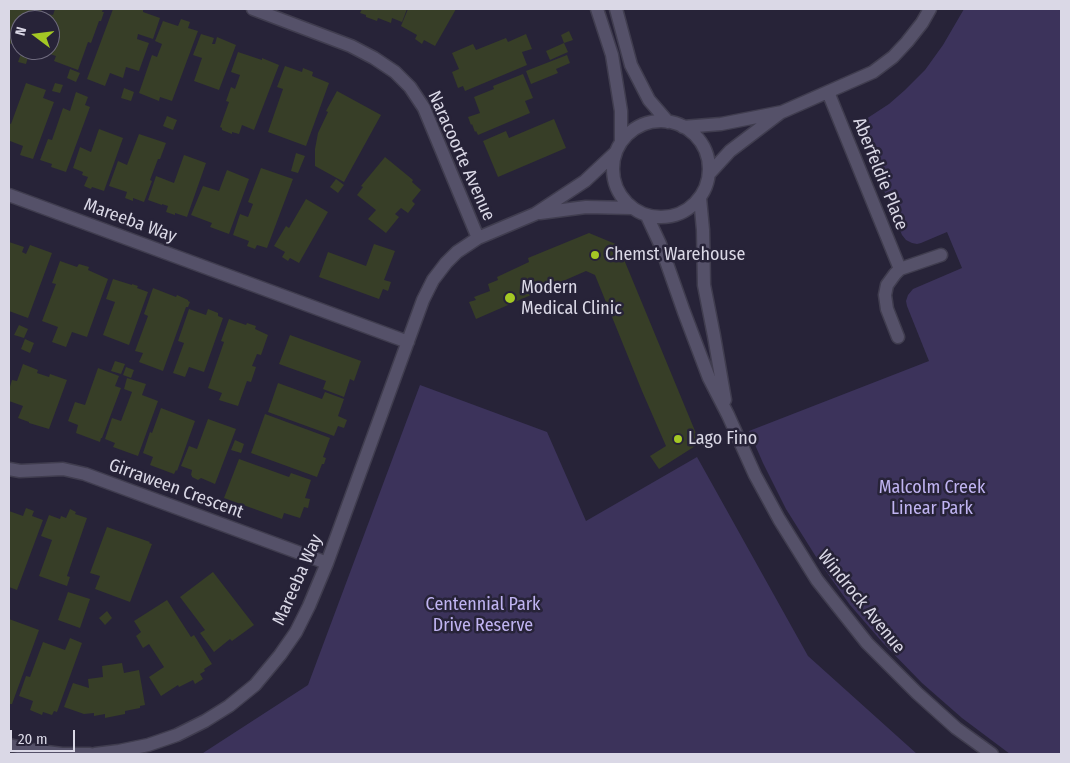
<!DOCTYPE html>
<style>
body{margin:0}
#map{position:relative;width:1070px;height:763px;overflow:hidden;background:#272338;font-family:"Fira Sans Condensed",sans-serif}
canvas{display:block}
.frame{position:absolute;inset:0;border:10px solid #dad8e6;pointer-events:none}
.north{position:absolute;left:10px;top:10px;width:50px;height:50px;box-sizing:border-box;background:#272338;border:1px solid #6f6b7e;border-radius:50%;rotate:285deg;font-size:14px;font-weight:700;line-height:20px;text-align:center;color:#dad8e6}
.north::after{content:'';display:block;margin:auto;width:18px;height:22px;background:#a4c824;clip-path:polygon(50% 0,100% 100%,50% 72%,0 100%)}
.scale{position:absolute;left:10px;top:730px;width:65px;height:22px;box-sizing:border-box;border:2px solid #dad8e6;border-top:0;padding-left:6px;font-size:15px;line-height:18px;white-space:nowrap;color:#dad8e6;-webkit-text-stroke:4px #272338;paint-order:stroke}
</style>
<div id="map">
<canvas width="1070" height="763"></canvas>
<div class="frame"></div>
<div class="north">N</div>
<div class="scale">20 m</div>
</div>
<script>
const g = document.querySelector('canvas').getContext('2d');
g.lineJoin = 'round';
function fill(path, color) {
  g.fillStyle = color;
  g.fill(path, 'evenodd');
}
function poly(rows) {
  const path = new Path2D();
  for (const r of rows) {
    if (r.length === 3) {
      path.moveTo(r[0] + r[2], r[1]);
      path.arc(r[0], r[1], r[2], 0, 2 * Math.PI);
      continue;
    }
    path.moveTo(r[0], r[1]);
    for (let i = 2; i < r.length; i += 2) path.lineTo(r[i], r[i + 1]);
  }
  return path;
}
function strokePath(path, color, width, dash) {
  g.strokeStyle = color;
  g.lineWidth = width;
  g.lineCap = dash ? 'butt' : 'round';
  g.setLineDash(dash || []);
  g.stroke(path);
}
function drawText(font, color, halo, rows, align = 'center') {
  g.font = font + ' "Fira Sans Condensed",sans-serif';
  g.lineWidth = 5;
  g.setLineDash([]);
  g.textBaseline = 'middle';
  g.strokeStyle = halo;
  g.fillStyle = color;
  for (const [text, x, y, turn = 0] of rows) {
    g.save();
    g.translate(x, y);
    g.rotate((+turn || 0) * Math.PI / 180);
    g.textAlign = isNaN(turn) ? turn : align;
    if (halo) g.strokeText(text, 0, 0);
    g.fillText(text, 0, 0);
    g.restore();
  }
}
const green = poly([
 [964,9,1061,9,1061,754,1010,754,962,718,922,683,883,643,850,605,818,560,786,509,763,463,749,431,929,361,907,306,906,301,908,295,913,289,962,268,947,232,921,243,917,244,912,243,906,240,902,235,862,136,861,127,866,119,889,104,905,90,925,70,943,45],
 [420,385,547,432,586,521,697,457,808,656,917,754,200,754,203,753,308,685]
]);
const building = poly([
 [9,9,42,9,38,20,20,20,20,47,9,43],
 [55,9,103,9,102,12,104,12,101,21,99,21,91,43,88,42,78,70,54,61,56,56,38,50,50,50,50,20,45,20,48,14,53,15],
 [113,9,139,9,143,10,143,12,160,18,153,39,138,34,137,39,149,43,139,71,126,67,123,78,110,73,105,86,87,79],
 [362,9,407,9,402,22,392,18,391,23,378,18,377,21,366,17,366,15,360,13],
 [408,9,456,9,435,46,424,40,422,44,415,39,417,35,401,26],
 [181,19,190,22,188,28,198,31,172,101,160,97,159,101,139,93,152,55,157,57,162,44,155,41,163,21,178,26],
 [569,31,573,40,564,43,568,52,550,60,546,51,564,43,561,35],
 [201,34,214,38,212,44,215,44,217,37,236,45,219,90,194,81,202,58,193,55],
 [526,34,532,49,522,52,527,65,465,91,463,86,458,88,452,72,459,69,452,53,473,44,476,50,506,38,508,42],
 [22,51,29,54,26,64,18,62],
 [238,52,262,60,262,58,279,65,254,130,242,125,239,134,232,132,232,134,222,130,222,128,220,127,229,102,226,101,231,87,235,89,240,75,231,72],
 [567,55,570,63,556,69,558,73,531,84,526,71],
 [285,66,302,72,303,68,313,72,312,76,329,83,306,146,268,132,283,89,277,87],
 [70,69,80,73,76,82,67,78],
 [523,74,533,98,525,101,530,113,478,135,476,131,475,132,472,124,471,125,468,117,480,113,474,97,494,89,493,86],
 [26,83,46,90,43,98,54,102,33,159,20,155,23,146,10,141,9,145,9,123,11,124],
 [55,83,63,85,60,93,52,91],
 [124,88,134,92,131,101,121,98],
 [337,91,381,115,344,182,315,166,315,149,318,133,328,112,326,111],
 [76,92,88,97,85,105,90,107,66,172,51,167,52,164,40,160,48,139,52,140,63,108,70,111],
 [167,116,177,120,173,130,163,126],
 [554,119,566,148,498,177,483,141,506,131,509,138],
 [99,129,123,138,104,191,92,187,91,189,84,186,88,177,82,175,83,172,73,168,80,147,91,152],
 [139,134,166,143,160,159,158,159,150,180,152,181,144,202,133,198,133,201,125,198,127,192,109,186,118,161,127,165],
 [296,153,305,156,298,173,291,171],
 [184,155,206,163,187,217,175,213,175,215,166,212,168,206,162,204,162,205,148,200,156,176,174,183],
 [385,157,413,180,412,182,421,190,412,201,415,204,408,213,401,208,395,214,399,217,386,233,368,219,376,210,357,195,363,187,361,186],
 [261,168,293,179,267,248,257,245,255,249,247,246,249,241,233,235,240,214,248,217,253,204,248,202],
 [227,170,249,179,229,234,210,227,212,223,191,215,203,186,219,191],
 [336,179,344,185,338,193,330,187],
 [306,199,328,212,299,263,290,258,288,261,282,257,285,252,274,246,286,226,289,228],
 [589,233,618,245,700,443,659,469,650,456,666,446,642,391,595,275,586,271,476,319,469,302,476,300,474,297,490,291,488,284,498,280,497,277,529,262,528,258],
 [9,242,24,247,22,252,26,254,30,245,52,253,28,318,9,311],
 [374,244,395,251,384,280,391,282,388,291,383,289,379,299,319,277,328,252,366,266],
 [60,261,77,267,79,264,89,267,88,270,108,279,87,337,72,332,66,347,52,342,58,327,42,321,56,284,52,283],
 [113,279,132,285,132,284,138,286,137,288,148,292,129,345,103,335,115,302,106,299],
 [153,288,176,297,177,295,188,300,188,301,190,302,188,307,186,307,163,371,139,362,143,353,135,351,148,316,144,314],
 [189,309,206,315,208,309,218,313,218,316,223,318,204,372,189,367,185,377,173,373,184,343,178,341],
 [229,319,246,325,247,323,256,326,255,329,268,335,261,355,257,354,252,366,256,367,251,382,247,381,238,406,219,400,222,393,208,388,224,342,221,341],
 [19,325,28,329,24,338,14,335],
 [290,335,361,361,354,381,350,379,344,397,323,389,326,381,279,364],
 [25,339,34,343,30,353,21,349],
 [115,361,125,364,121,374,111,371],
 [23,364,38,370,37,373,49,377,50,374,67,380,49,429,29,423,29,422,18,418,23,406,9,401,9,390,12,380,17,381],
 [126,367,134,370,131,378,123,375],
 [98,368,119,376,115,386,121,388,102,438,101,438,100,442,76,433,78,425,68,421,75,402,85,405],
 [127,378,146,384,142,395,158,401,138,456,113,447,115,443,105,439,112,418,121,421,132,392,124,389],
 [278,383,322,399,325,392,344,399,338,416,347,420,344,428,338,426,334,436,268,412],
 [161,408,195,421,177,471,176,470,174,474,150,465,153,457,143,453,150,432,152,433],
 [265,414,330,438,323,457,326,458,324,464,322,464,317,477,251,453],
 [208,419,236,429,215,484,201,478,198,480,192,477,192,476,191,475,192,470,181,466,189,446,197,449],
 [235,440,244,444,241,453,231,450],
 [239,459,289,477,291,473,311,480,305,498,310,499,308,508,304,507,300,518,284,513,282,519,224,498],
 [26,508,34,511,32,516,43,520,17,590,9,587,9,511,23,516],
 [70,509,76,512,75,514,87,518,67,576,70,577,67,586,39,576,52,540,41,536,49,515,60,519,61,516,66,518],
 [107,527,150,542,149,543,152,544,130,602,95,589,100,576,90,573],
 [213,572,254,625,232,641,230,639,214,652,200,633,205,630,180,597],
 [68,592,90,599,80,628,58,620],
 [167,600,191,637,194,635,212,664,204,669,205,671,200,674,203,679,195,684,193,680,179,687,178,685,161,696,149,677,164,667,149,644,143,648,136,636,141,632,134,621],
 [107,611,112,618,105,625,99,618],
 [9,619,39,630,12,704,9,704],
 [70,638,82,643,57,712,54,711,52,715,43,712,42,715,30,710,33,701,19,696,26,676,30,677,43,642,65,650],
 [122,663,124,673,139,670,145,705,140,706,140,708,125,711,125,714,105,718,105,714,94,716,94,713,84,714,64,707,73,683,89,688,88,679,103,677,102,666]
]);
const minor = poly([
 [253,9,351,46,374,58,395,72,410,87,424,108,478,238],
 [597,9,612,55,621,111,621,142],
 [616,9,631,65,649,100,668,122],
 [828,92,900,269],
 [661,169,48],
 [683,127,721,124,782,112,873,72,893,57,907,42,922,23,930,9],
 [709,174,730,151,780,113],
 [9,195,408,342],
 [700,198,703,230,704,285,714,336,725,400],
 [540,213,586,207,632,208],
 [647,216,660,244,684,312,709,378,728,415,755,475,779,519,817,580,867,643,917,693,956,728,992,754],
 [898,337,887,309,885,295,887,285,895,274,900,269,941,255],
 [9,469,20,471,63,469,85,474,327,563],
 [9,745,31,750,62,754,90,754],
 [95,754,119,751,148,745,177,735,205,721,229,706,255,685,280,655,296,632,309,606,327,563,423,300,433,280,446,263,457,252,478,238,535,214,585,181,616,152]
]);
const markers = [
 [595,255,5,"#a4c824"],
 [510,298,6,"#a4c824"],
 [678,439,5,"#a4c824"]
];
const streetNames = [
 ["Naracoorte Avenue",461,156,66],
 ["Aberfeldie Place",880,174,68],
 ["Mareeba Way",130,221,20],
 ["Girraween Crescent",176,489,20],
 ["Mareeba Way",298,580,-66],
 ["Windrock Avenue",861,602,51]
];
const poiNames = [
 ["Chemst Warehouse",605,255],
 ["Modern",521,288],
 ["Medical Clinic",521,309],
 ["Lago Fino",688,439]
];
const parkNames = [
 ["Malcolm Creek",932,488],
 ["Linear Park",932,509],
 ["Centennial Park",483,605],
 ["Drive Reserve",483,626]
];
fill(green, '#3c335b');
fill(building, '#373e27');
strokePath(minor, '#403d4f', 15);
strokePath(minor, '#555169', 12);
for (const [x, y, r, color] of markers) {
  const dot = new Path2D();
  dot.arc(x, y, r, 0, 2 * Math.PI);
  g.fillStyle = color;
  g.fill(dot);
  strokePath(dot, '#272338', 2);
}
drawText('18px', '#dad8e6', '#272338', streetNames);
drawText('18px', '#dad8e6', '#272338', poiNames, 'left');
drawText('18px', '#c0b4f1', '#272338', parkNames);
</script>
